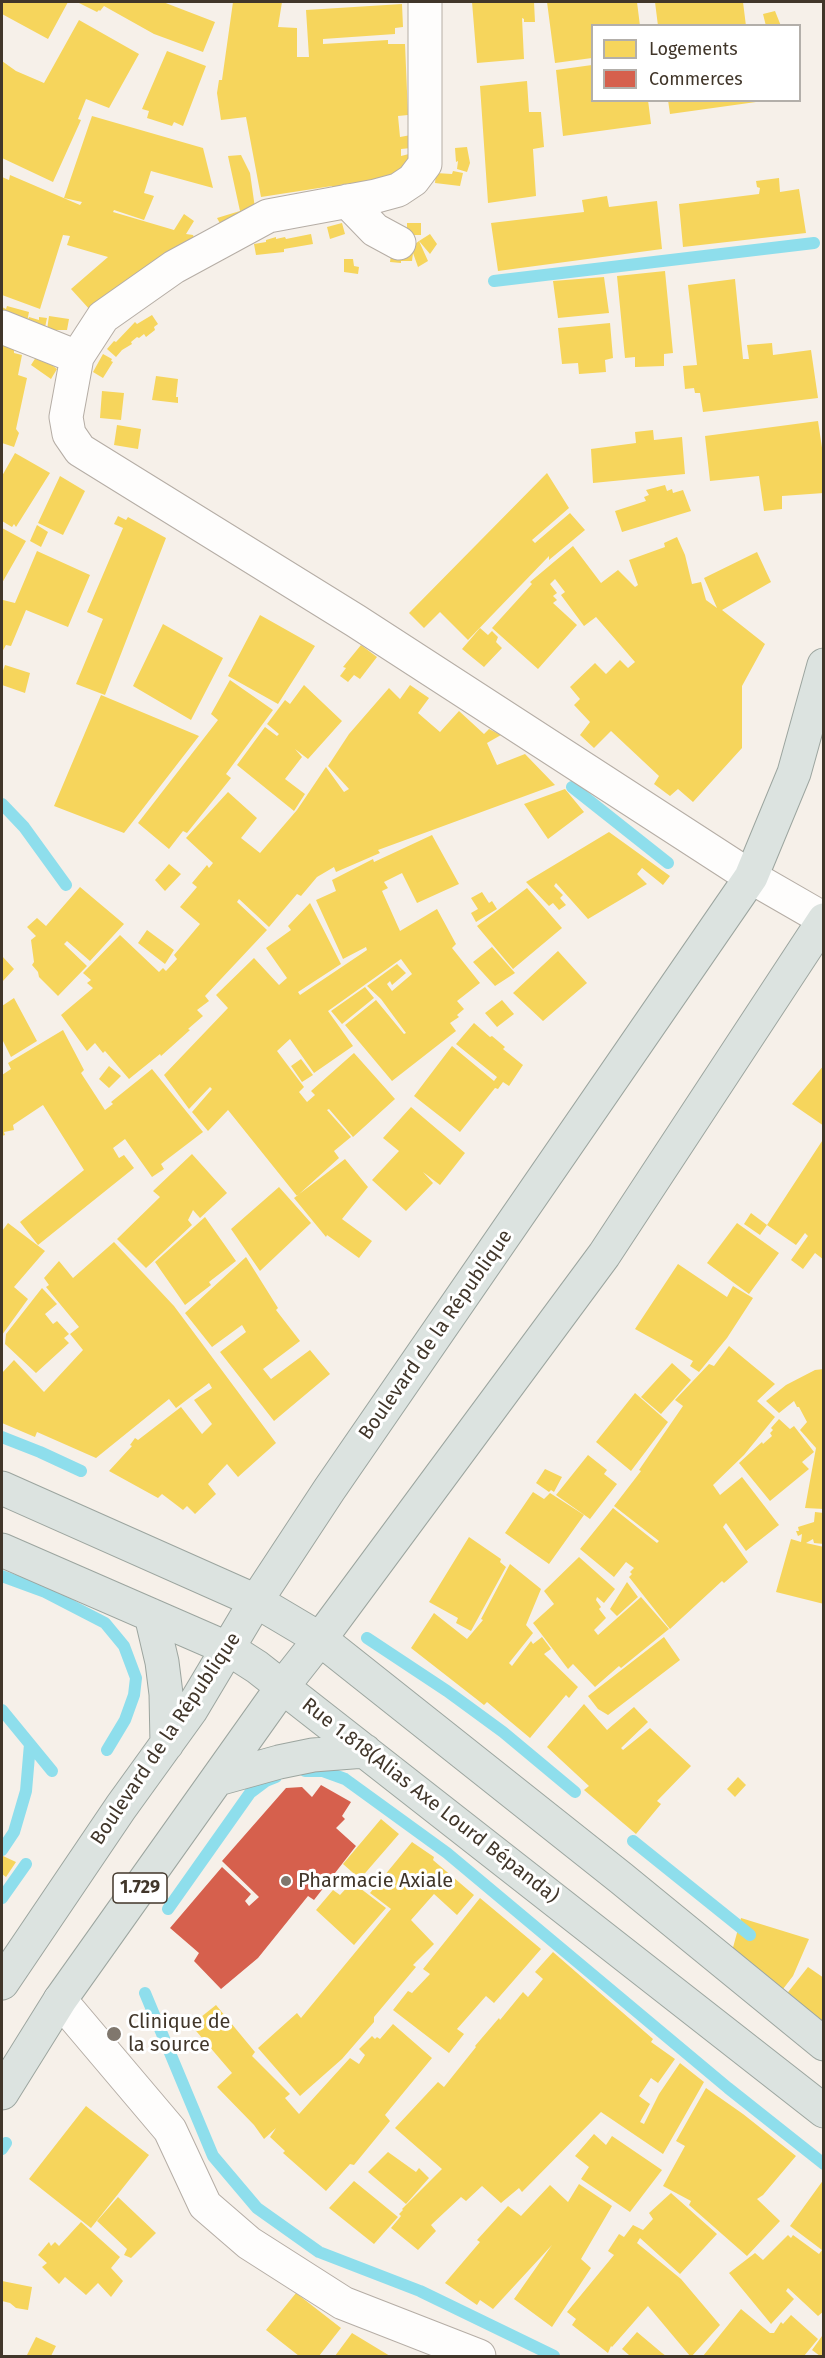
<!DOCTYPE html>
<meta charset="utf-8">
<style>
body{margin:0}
#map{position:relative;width:825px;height:2358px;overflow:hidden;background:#f6f0e9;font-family:"Fira Sans",sans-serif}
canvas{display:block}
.frame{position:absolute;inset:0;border:3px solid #41362a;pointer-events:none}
.legend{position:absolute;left:591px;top:24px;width:210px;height:78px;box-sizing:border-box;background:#fff;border:2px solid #b3afaa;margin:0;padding:8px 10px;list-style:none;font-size:18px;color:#41362a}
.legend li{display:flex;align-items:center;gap:12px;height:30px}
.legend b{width:30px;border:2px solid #b3afaa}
</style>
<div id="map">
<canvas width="825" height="2358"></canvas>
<div class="frame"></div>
<ul class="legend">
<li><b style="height:16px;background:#f6d55c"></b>Logements</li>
<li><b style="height:16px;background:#d6604d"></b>Commerces</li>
</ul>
</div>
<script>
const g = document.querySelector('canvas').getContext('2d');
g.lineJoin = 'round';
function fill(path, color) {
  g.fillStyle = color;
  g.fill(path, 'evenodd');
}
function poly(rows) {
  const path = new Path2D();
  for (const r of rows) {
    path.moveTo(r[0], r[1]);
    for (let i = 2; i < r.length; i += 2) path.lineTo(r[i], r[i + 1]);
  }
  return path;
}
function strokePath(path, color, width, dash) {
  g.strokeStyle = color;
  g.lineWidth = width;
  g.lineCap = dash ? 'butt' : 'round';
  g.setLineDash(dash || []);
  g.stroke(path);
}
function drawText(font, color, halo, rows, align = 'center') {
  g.font = font + ' "Fira Sans",sans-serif';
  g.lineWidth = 6;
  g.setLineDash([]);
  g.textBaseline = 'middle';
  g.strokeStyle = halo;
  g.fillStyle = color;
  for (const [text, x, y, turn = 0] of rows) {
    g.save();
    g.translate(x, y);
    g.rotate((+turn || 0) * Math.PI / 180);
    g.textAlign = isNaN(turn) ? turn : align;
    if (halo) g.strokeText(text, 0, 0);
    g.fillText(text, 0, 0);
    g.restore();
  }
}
const homes = poly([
 [3,2,68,2,48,39,2,14],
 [77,2,163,2,215,22,203,52,154,34,104,6,100,11,99,10,97,12],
 [233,2,282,2,278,27,297,28,297,57,309,57,306,10,402,4,403,27,395,28,395,34,323,39,323,44,388,40,388,44,405,44,408,115,398,116,400,137,411,135,411,148,401,149,401,156,409,154,410,173,346,192,345,184,340,185,341,194,333,195,332,186,261,197,246,117,221,120,217,93,219,80,222,80],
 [472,2,534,2,535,22,524,22,524,19,522,18,524,59,477,63],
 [547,2,637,2,640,26,592,26,592,58,555,63],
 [655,2,743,2,746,26,658,26],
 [775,11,781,26,766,26,763,14],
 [79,20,139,54,109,108,86,99,78,119,81,120,53,182,2,158,2,61,16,71,44,83],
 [167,51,206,66,183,126,174,122,172,126,147,118,149,111,142,109],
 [592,65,592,100,648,100,651,124,563,136,556,70],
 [527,81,529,112,541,112,544,147,533,149,536,196,488,203,480,86],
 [668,100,756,100,756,102,670,114],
 [92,116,203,148,213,188,151,171,144,193,154,196,144,220,114,210,113,212,174,230,184,214,194,221,186,234,193,235,198,248,91,311,71,289,108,257,67,245,70,236,63,235,40,309,2,295,2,177,9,180,10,175,80,205,82,202,64,198],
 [467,147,470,163,467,172,457,169,458,161,456,162,455,148],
 [241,155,250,173,255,208,241,211,244,220,222,227,217,218,240,211,228,156],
 [453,171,463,173,460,186,435,183,436,173,452,174],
 [779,178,780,192,799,189,806,233,683,247,679,204,759,194,760,188,757,187,756,181],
 [607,196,609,207,657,201,662,249,498,271,491,223,584,212,582,200],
 [342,223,345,234,330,239,327,227],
 [407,223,421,223,421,235,407,235],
 [311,234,313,244,284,249,284,252,256,255,254,244,266,242,266,240,276,237,276,239,285,237,286,239],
 [430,234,437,244,430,254,419,241],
 [419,241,428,261,418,267,413,253,412,261,401,261,401,263,390,262,392,249,410,248],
 [344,259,353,259,354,266,359,267,358,274,344,272],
 [665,271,673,353,664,354,664,366,635,367,635,357,625,358,617,276],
 [604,277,609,313,558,318,553,281],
 [735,279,743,359,749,359,747,345,772,343,773,355,811,350,818,398,703,412,700,393,695,393,694,388,685,389,683,366,697,365,688,285],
 [7,306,29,312,27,322,2,320,2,307,6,309],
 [152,315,158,324,154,327,155,330,146,337,144,334,139,338,137,337,131,342,132,344,122,350,116,357,107,349,114,341,116,342,135,322,137,324],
 [49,316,69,319,67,330,47,330],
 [29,317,39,320,39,317,47,318,44,332,25,326],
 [610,323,613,358,605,360,606,372,579,374,578,363,562,364,558,328],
 [2,342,14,345,14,353,22,355,18,375,27,378,16,429,19,433,14,447,2,443],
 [38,354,57,369,51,379,31,365],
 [103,354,112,359,111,361,113,362,103,378,93,372],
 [156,376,178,379,176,397,178,397,178,403,152,400],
 [102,391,124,393,121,420,100,418],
 [818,421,824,461,824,493,782,496,782,509,764,511,759,476,710,481,705,436],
 [117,425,141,429,138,449,114,445],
 [653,430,654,440,682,437,685,474,593,483,591,449,636,443,635,432],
 [15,453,50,473,16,527,14,524,12,527,2,521,2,476],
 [547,473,569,508,532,540,535,543,570,513,585,530,549,560,549,556,468,640,440,612,424,628,409,613],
 [60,476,85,491,63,535,38,523],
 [665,485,667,491,672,489,673,493,683,490,691,511,622,532,615,511,646,501,644,497,649,495,646,490],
 [118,516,126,520,128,517,166,538,105,695,76,684,103,619,87,612,123,528,114,524],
 [37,525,48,532,41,547,30,541],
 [2,528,26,541,2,583],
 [677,537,685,555,692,584,701,582,706,600,717,608,704,578,757,552,771,582,722,610,765,644,742,686,742,748,693,802,678,789,670,796,654,784,659,776,611,731,594,748,580,735,590,722,574,705,580,699,570,687,595,663,606,674,620,660,628,668,635,662,596,617,584,626,561,595,565,592,555,579,550,584,557,593,553,596,557,600,553,603,577,625,538,669,492,628,532,584,530,582,573,546,601,583,618,570,635,587,638,585,629,560,665,547,664,543],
 [37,551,90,575,68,627,26,610,11,646,6,645,2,652,2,602,3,600,15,603],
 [260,615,315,646,278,704,228,676],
 [163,624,223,658,191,720,133,686],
 [480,628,488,635,492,631,498,637,496,642,502,648,484,667,462,649],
 [361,645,377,657,360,679,354,675,348,682,340,676,346,668,343,667],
 [5,665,30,673,25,693,2,685,2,673],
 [230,680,273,710,226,774,231,778,187,833,183,831,169,849,138,823,218,720,211,714],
 [304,685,342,721,308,759,295,749,302,757,285,779,305,794,294,811,237,765,265,727,277,736,279,734,267,724,285,700,290,704],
 [410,685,429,698,418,713,440,732,459,711,484,734,489,729,501,735,487,743,497,765,525,754,555,785,378,850,380,853,336,872,334,867,317,877,301,896,297,894,269,927,239,899,237,902,267,930,205,996,209,1001,197,1010,203,1016,188,1029,190,1030,161,1056,160,1054,129,1079,105,1051,103,1053,95,1043,87,1051,61,1015,93,988,87,983,91,980,83,973,120,935,159,972,163,968,166,971,177,959,174,955,200,924,180,907,197,887,192,883,207,865,209,868,213,863,186,838,228,792,257,818,241,838,260,853,297,810,326,767,344,792,349,789,328,766,349,734,389,688,400,699],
 [101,695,199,736,124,833,54,806],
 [565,789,584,812,548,839,524,804],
 [609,832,670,876,663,885,642,868,637,874,647,884,588,919,556,883,554,886,563,895,560,898,566,905,559,910,553,903,549,906,526,882],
 [432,835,459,884,417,903,402,873,384,882,388,888,382,891,400,931,437,909,456,944,452,948,480,983,457,1001,464,1009,457,1015,459,1017,450,1023,456,1031,392,1081,345,1025,376,1000,404,1034,406,1033,381,999,367,986,397,964,406,973,392,985,390,981,387,984,392,991,412,974,401,959,328,1011,353,1046,314,1073,290,1039,277,1051,304,1087,299,1092,307,1102,315,1095,311,1091,354,1053,395,1099,353,1137,329,1109,327,1110,351,1137,334,1151,339,1158,297,1196,228,1110,208,1131,192,1112,212,1089,210,1087,189,1109,164,1075,228,1008,216,995,254,958,279,985,287,978,266,948,291,930,288,926,310,903,341,964,298,992,300,995,367,950,366,947,343,959,316,900,336,891,332,880,373,859,374,862],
 [169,864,181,874,165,891,155,880],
 [80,887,124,924,90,961,67,941,64,944,87,966,58,996,39,977,38,972,32,965,34,962,31,940,36,936,27,927,37,918,46,926],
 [527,888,562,928,513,969,477,926],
 [482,892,489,903,492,901,497,909,476,922,471,913,478,909,471,898],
 [147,930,174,950,165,964,138,943],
 [492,947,515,973,495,986,473,962],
 [558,951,587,983,543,1021,513,993],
 [2,956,14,969,2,982],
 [365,987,374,998,342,1024,331,1011],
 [14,998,37,1041,11,1057,2,1039,2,1006],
 [502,1000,514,1014,497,1027,485,1013],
 [474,1023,490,1037,492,1036,505,1047,503,1049,523,1065,509,1086,503,1082,498,1089,495,1088,460,1132,414,1096,452,1046,494,1081,497,1077,456,1044],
 [63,1030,84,1070,81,1073,105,1110,113,1104,111,1102,152,1069,203,1132,161,1164,164,1169,152,1177,125,1139,113,1148,119,1158,124,1155,134,1168,38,1245,20,1222,84,1170,43,1105,13,1125,14,1130,4,1132,5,1135,2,1136,2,1075,11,1069,8,1063],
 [301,1059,313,1075,302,1082,291,1066],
 [824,1065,824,1126,792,1104],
 [109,1066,121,1076,109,1088,99,1079],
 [411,1107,465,1153,440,1185,423,1172,433,1183,406,1211,372,1180,399,1151,383,1138],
 [824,1138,824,1260,815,1253,803,1269,791,1260,808,1236,805,1233,796,1245,767,1225],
 [192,1154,227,1193,200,1218,193,1210,188,1220,192,1225,146,1268,117,1239,160,1197,153,1191],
 [345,1159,368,1187,342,1219,372,1241,359,1258,327,1235,326,1237,294,1198],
 [279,1187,311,1223,260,1271,231,1229],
 [751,1213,767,1225,760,1235,744,1224],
 [205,1217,236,1261,209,1282,211,1285,185,1305,155,1262],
 [8,1223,45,1251,14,1287,28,1299,2,1335,2,1231],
 [737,1223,779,1253,749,1294,707,1263],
 [114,1242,174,1306,276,1443,238,1477,227,1464,208,1484,216,1494,195,1514,187,1506,183,1510,162,1494,158,1498,109,1471,132,1446,130,1445,135,1438,138,1440,181,1407,202,1434,212,1424,194,1400,212,1388,209,1383,176,1408,169,1399,96,1458,37,1432,35,1437,2,1423,2,1373,14,1360,44,1392,83,1350,70,1334,79,1327,46,1287,49,1285,44,1278,59,1261,73,1278],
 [246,1257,278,1308,276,1310,300,1341,263,1369,271,1379,310,1350,330,1374,274,1421,220,1352,246,1332,242,1325,212,1347,185,1313],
 [678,1264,727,1297,733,1286,753,1298,727,1338,699,1372,690,1366,693,1361,635,1329],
 [42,1288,57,1304,45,1314,53,1324,57,1321,69,1334,64,1338,69,1343,36,1373,5,1344,6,1334],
 [729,1346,775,1384,757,1401,775,1417,744,1455,713,1485,720,1495,742,1477,779,1525,746,1551,726,1523,723,1527,748,1562,724,1583,722,1581,670,1629,629,1577,632,1574,630,1572,634,1568,626,1562,614,1577,580,1549,613,1508,657,1543,659,1541,614,1506,641,1471,639,1470,683,1406,675,1400,709,1364,714,1366],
 [672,1363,691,1380,661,1414,641,1397],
 [824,1369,824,1509,805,1508,816,1448,800,1430,807,1422,799,1407,797,1407,794,1401,779,1413,766,1401,786,1385,815,1370],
 [635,1393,668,1422,631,1471,596,1442],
 [779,1419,790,1429,794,1426,814,1452,802,1462,809,1469,770,1501,739,1463,762,1442,763,1444,772,1436,770,1433,773,1430,771,1428],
 [588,1455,607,1470,604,1474,617,1484,590,1519,556,1495],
 [545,1469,562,1477,554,1492,551,1490,549,1492,536,1483],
 [533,1492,544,1499,550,1493,584,1515,549,1564,505,1533],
 [815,1512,824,1513,824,1544,814,1543,813,1539,806,1543,824,1547,824,1604,776,1592,791,1539,801,1542,802,1534,798,1536,796,1531,799,1531,798,1527,814,1522],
 [469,1537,501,1559,500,1562,506,1567,471,1631,456,1623,458,1618,429,1602],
 [579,1557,615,1589,604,1603,597,1597,596,1600,601,1607,599,1609,606,1618,594,1630,598,1635,641,1597,669,1629,621,1668,619,1666,595,1687,573,1664,568,1669,533,1623,554,1604,544,1591],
 [510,1564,541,1589,526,1625,533,1633,509,1663,512,1666,531,1641,533,1644,542,1637,551,1649,544,1654,578,1687,569,1698,566,1695,530,1738,487,1702,484,1705,411,1648,434,1613,467,1639,483,1620,481,1619],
 [627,1582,638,1597,617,1616,610,1609],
 [664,1637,680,1660,608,1715,598,1709,588,1696],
 [584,1704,607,1730,634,1707,648,1722,621,1748,623,1750,650,1728,691,1766,657,1801,661,1804,636,1834,584,1790,589,1786,547,1747],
 [738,1777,746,1785,735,1797,727,1789],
 [381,1819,399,1834,360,1879,343,1864],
 [412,1842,434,1857,433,1860,474,1895,457,1915,434,1894,411,1920,434,1944,413,1965,416,1967,374,2017,374,2022,342,2059,300,2096,258,2048,297,2013,301,2018,391,1909,370,1893],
 [3,1856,16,1862,6,1877,2,1874],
 [352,1882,386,1908,354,1945,316,1910,333,1890,340,1895],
 [480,1898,541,1949,494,2003,486,1996,457,2029,464,2034,449,2053,393,2010,408,1991,412,1993,430,1974,423,1969],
 [741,1918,809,1939,793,1976,780,1993,731,1955],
 [553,1952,653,2039,651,2042,675,2059,658,2083,651,2078,639,2096,650,2104,640,2122,644,2124,659,2094,680,2063,704,2082,663,2154,601,2112,522,2192,519,2188,501,2203,482,2186,466,2201,461,2197,431,2225,436,2231,418,2250,391,2228,401,2216,399,2214,403,2210,402,2209,442,2169,395,2128,438,2082,444,2087,476,2047,475,2046,499,2018,500,2020,523,1992,528,1997,543,1979,535,1972],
 [808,1967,824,1978,824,2036,781,2001],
 [216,2005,255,2052,252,2056,290,2094,285,2098,299,2114,350,2058,359,2064,365,2055,359,2049,372,2036,375,2039,377,2037,380,2039,393,2024,432,2058,385,2115,390,2121,354,2165,350,2164,326,2191,283,2153,285,2151,270,2137,276,2128,264,2139,254,2125,217,2087,232,2073,191,2025],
 [706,2088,743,2114,796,2156,763,2195,757,2199,780,2221,747,2256,689,2205,691,2201,663,2186,685,2146,676,2141],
 [86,2106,149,2155,91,2228,29,2179],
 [594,2134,606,2145,612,2136,662,2170,630,2212,581,2179,589,2167,575,2156],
 [388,2152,416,2172,419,2168,429,2178,406,2204,368,2172],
 [824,2179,824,2311,818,2316,788,2288,786,2291,794,2299,771,2324,729,2273,755,2253,763,2260,788,2235,791,2238,793,2235,819,2254,822,2250,790,2226],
 [354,2181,398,2217,374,2244,329,2208],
 [579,2184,612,2206,581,2259,591,2268,552,2327,514,2299,552,2245,493,2309,480,2300,477,2305,445,2283,480,2242,477,2240,508,2206,521,2216,550,2185,568,2202],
 [671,2193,717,2234,680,2274,640,2238,637,2243,681,2279,720,2325,692,2356,690,2356,648,2306,612,2347,611,2346,608,2353,572,2325,576,2319,567,2312,614,2255,608,2251,619,2234,624,2237,633,2225,643,2230,653,2219,649,2213],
 [118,2197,156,2233,131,2258,124,2255,127,2249,97,2221],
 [81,2222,120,2257,111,2268,123,2281,111,2297,98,2283,86,2295,65,2277,59,2284,42,2267,47,2263,38,2255,49,2242,51,2246,55,2242,59,2246],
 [2,2281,32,2287,28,2310,16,2308,10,2303,2,2301],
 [296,2293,341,2328,319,2356,299,2356,266,2330],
 [741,2309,770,2333,774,2333,781,2322,783,2324,791,2315,818,2339,804,2356,703,2356],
 [637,2332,662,2353,666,2356,628,2356,629,2355,622,2349],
 [352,2333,390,2356,335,2356],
 [822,2336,824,2338,824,2356,820,2356,812,2350],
 [36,2337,56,2346,51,2356,27,2355]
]);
const shops = poly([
 [321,1785,351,1802,342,1816,345,1819,336,1828,356,1846,314,1900,308,1896,258,1958,221,1989,194,1961,199,1953,170,1928,222,1867,251,1894,245,1901,249,1906,259,1897,222,1861,286,1788,302,1787,312,1797]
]);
const stream = poly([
 [494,281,814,243],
 [572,787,668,863],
 [2,804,24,827,66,885],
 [2,1437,40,1452,81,1471],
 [2,1576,45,1592,105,1623,124,1646,136,1678,134,1695,125,1720,107,1750],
 [367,1638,447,1691,503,1732,575,1792],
 [2,1710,52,1771],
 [305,1771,323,1771,345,1779,447,1853,728,2088,824,2164],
 [633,1841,750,1935],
 [2,1850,14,1832,26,1791,30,1744],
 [2,1898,26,1864],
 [168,1909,250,1793,266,1781,276,1777],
 [145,1993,213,2156,257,2208,319,2252,420,2291,554,2356],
 [2,2149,6,2143]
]);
const street = poly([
 [425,2,425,164,413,180,398,190,376,196,268,216,174,267,103,317,77,357,66,417,69,434,80,450,356,621,751,877,824,919],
 [347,201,375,230,399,243],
 [2,327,77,357],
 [60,2000,170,2130,205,2205,249,2243,343,2303,479,2356]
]);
const primary = poly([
 [2,1488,256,1601,320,1639,621,1878,824,2044],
 [2,1550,229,1649,257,1667,824,2111],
 [151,1615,162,1662,166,1694,167,1744],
 [218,1779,279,1762,313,1755,365,1751],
 [2,1983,121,1807,191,1710,256,1601,329,1490,751,877,794,773,824,665],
 [2,2093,60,2000,283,1686,320,1639,604,1255,824,920]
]);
const markers = [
 [286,1881,6,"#80776d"],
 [114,2034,8,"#80776d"]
];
const shields = [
 [140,1888,54]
];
const shieldNames = [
 ["1.729",140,1888]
];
const streetNames = [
 ["Boulevard de la République",436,1335,-55],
 ["Boulevard de la République",166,1739,-56],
 ["Rue 1.818(Alias Axe Lourd Bépanda)",430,1801,38]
];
const poiNames = [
 ["Pharmacie Axiale",298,1881],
 ["Clinique de",128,2022],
 ["la source",128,2045]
];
fill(homes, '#f6d55c');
fill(shops, '#d6604d');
strokePath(stream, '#8edeec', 12);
strokePath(street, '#b5ada5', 35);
strokePath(primary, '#9ca59f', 35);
strokePath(street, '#fefdfc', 33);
strokePath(primary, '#dce3e0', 33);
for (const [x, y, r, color] of markers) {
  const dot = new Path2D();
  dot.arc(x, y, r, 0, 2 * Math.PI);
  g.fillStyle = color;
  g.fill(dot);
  strokePath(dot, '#fff', 2);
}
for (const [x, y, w] of shields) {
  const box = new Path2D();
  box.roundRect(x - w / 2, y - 15, w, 30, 4.5);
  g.fillStyle = '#fff';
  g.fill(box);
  strokePath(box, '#41362a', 1.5);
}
drawText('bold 18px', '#41362a', null, shieldNames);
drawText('20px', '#41362a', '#fff', streetNames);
drawText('20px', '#41362a', '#fff', poiNames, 'left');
</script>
